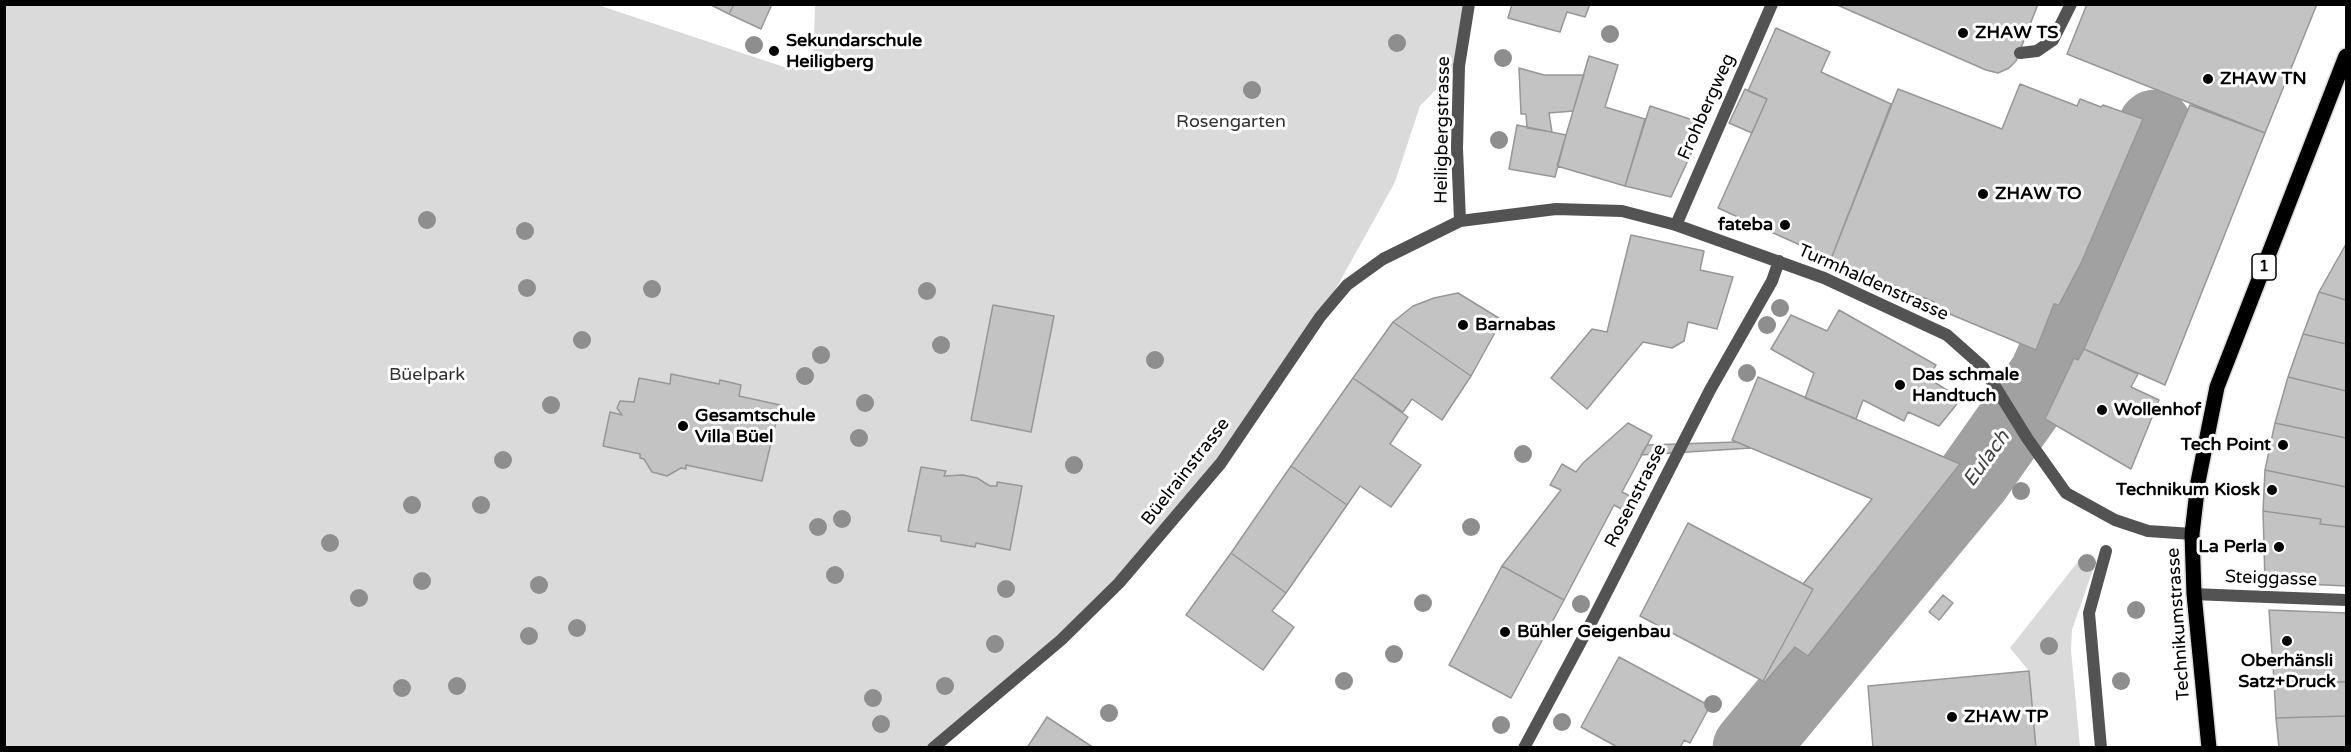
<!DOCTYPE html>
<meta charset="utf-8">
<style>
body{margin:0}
#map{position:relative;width:2351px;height:752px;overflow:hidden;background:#fff;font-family:"Varela Round",sans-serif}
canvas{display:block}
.frame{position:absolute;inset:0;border:6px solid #000;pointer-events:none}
</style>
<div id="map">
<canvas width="2351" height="752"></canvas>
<div class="frame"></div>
</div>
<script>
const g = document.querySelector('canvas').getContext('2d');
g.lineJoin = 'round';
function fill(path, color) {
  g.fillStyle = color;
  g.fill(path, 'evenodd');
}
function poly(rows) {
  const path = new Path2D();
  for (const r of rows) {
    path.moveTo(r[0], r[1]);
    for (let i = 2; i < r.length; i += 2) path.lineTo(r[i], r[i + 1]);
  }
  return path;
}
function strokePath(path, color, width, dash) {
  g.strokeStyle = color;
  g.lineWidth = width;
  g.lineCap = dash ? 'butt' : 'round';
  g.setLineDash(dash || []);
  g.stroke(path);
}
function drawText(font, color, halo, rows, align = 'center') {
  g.font = font + ' "Varela Round",sans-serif';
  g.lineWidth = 6;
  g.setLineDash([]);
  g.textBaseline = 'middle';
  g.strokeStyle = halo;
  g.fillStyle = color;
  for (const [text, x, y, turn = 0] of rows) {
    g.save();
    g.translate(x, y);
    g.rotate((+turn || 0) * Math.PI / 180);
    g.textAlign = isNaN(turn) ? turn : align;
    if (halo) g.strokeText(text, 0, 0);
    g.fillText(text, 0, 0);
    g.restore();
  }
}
const green = poly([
 [4,5,598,5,784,67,813,69,815,5,1469,5,1459,66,1420,106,1395,182,1368,231,1320,317,1221,463,1119,583,933,748,5,747],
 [2006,403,2007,460,1775,747,1711,748,1795,647,1808,655,1960,464],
 [2084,554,2095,564,2072,630,2071,650,2080,747,2036,747,2029,671,2010,648]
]);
const river = poly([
 [1750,748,1974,478,2046,376,2155,127]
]);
const building = poly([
 [709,4,734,4,729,14,709,4],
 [734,4,772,4,761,29,729,14,734,4],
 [1512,4,1590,4,1585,17,1567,12,1560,32,1508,18,1512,4],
 [1835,4,2038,4,2016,61,2009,68,1998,73,1986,70,1835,4],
 [2087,4,2317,4,2265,133,2067,54,2087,4],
 [1776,28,1830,52,1821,72,1891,104,1831,259,1718,208,1767,99,1748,91,1776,28],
 [1589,56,1618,65,1605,107,1645,119,1625,186,1557,166,1589,56],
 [1519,68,1544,75,1584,75,1573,111,1549,113,1552,132,1527,128,1526,114,1521,114,1519,68],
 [2020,84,2077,106,2080,99,2101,107,2103,105,2143,119,2082,261,2059,305,2054,304,2036,350,1933,307,1934,302,1831,259,1898,89,2002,129,2020,84],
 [1745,89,1767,99,1752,133,1729,123,1745,89],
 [2190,105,2265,133,2165,385,2084,349,2190,105],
 [1650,106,1705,124,1671,197,1625,186,1650,106],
 [1517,125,1566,135,1555,177,1509,169,1517,125],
 [1631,235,1704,251,1700,270,1733,277,1717,329,1688,322,1684,341,1672,348,1643,342,1587,409,1551,378,1592,329,1607,332,1631,235],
 [2346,244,2346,300,2319,292,2346,244],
 [2319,292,2346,300,2346,344,2303,334,2319,292],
 [1458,293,1502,320,1471,376,1393,322,1413,306,1434,298,1458,293],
 [993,305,1054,316,1031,432,971,420,993,305],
 [1839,310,1936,365,1928,378,1961,399,1939,426,1908,412,1904,421,1863,400,1856,419,1805,398,1814,373,1771,349,1791,315,1827,331,1839,310],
 [1393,322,1471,376,1442,420,1412,399,1403,412,1353,378,1393,322],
 [2303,334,2346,344,2346,391,2288,377,2303,334],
 [2084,349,2138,374,2131,387,2159,400,2131,469,2045,419,2074,358,2078,360,2084,349],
 [671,374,719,384,720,380,741,385,739,396,780,405,762,481,686,465,686,469,681,468,667,476,652,472,644,459,640,458,640,454,603,446,610,412,622,415,617,408,620,401,634,402,639,378,670,384,671,374],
 [1758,377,1960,464,1808,656,1795,647,1765,682,1763,681,1813,589,1803,584,1872,499,1732,440,1758,377],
 [2288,377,2346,391,2346,438,2275,423,2288,377],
 [1353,378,1408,417,1390,444,1421,465,1391,507,1360,486,1347,505,1291,466,1353,378],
 [1628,423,1652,436,1622,492,1632,497,1625,511,1614,505,1564,600,1502,566,1561,490,1550,485,1562,464,1576,472,1583,463,1628,423],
 [2275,423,2346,438,2346,487,2265,470,2275,423],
 [1737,442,1751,448,1641,455,1647,445,1737,442],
 [1291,466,1347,505,1286,593,1231,553,1291,466],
 [921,467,946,471,944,476,963,475,977,478,990,486,997,486,997,482,1022,486,1010,550,976,543,975,547,941,541,941,536,908,531,921,467],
 [2265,470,2346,487,2346,527,2320,524,2321,519,2263,511,2265,470],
 [2263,511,2321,519,2320,524,2346,527,2346,586,2265,582,2263,511],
 [1688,523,1813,589,1763,681,1640,616,1688,523],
 [1231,553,1286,593,1272,611,1294,627,1263,670,1186,615,1231,553],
 [1502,566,1564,600,1511,698,1449,665,1502,566],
 [1943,595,1953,603,1939,620,1929,612,1943,595],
 [2269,610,2346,613,2346,682,2274,681,2269,610],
 [1619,657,1710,706,1690,743,1684,740,1680,748,1619,748,1581,727,1619,657],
 [2029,671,2036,748,1873,748,1868,686,2029,671],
 [2274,681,2346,682,2346,716,2276,718,2274,681],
 [2346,716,2346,748,2279,748,2276,718,2346,716],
 [1047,717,1094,748,1027,748,1047,717]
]);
const service = poly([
 [2020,53,2037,51,2053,40,2071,4],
 [1676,225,1772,4],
 [2194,594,2241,596]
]);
const pedestrian = poly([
 [2241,596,2346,600],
 [2101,748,2089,613,2106,551]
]);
const minor = poly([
 [1460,221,1457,148,1459,66,1469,4],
 [933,748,1061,640,1119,583,1221,463,1320,317,1347,285,1383,259,1460,221,1556,209,1622,211,1676,225,1824,278,1947,335,1983,367,2027,438,2066,493,2115,520,2148,531,2192,534],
 [1524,748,1592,621,1710,390,1772,281,1779,261]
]);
const primary = poly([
 [2209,748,2194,594,2192,534,2198,482,2217,387,2346,56]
]);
const trees = [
 [1610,34],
 [1397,43],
 [754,45],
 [1503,58],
 [1252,90],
 [1499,140],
 [427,220],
 [525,231],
 [527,288],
 [652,289],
 [927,291],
 [1780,308],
 [1767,325],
 [582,340],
 [941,345],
 [821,355],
 [1155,360],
 [1747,373],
 [805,376],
 [865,403],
 [551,405],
 [859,438],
 [1523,454],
 [503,460],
 [1074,465],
 [2021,491],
 [412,505],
 [481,505],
 [842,519],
 [818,527],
 [1471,527],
 [330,543],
 [2087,563],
 [835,575],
 [422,581],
 [539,585],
 [1006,589],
 [359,598],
 [1423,603],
 [1581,604],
 [2136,610],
 [577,628],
 [529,636],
 [995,644],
 [2049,646],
 [1394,654],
 [1344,681],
 [2121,681],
 [457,686],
 [945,686],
 [402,688],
 [873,698],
 [1713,704],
 [1109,713],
 [1562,722],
 [881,724],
 [1501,725]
];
const markers = [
 [1963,33,6,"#000"],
 [774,51,6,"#000"],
 [2208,79,6,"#000"],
 [1983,194,6,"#000"],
 [1785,225,6,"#000"],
 [1463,325,6,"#000"],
 [1900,385,6,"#000"],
 [2102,410,6,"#000"],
 [683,426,6,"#000"],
 [2283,445,6,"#000"],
 [2272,490,6,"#000"],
 [2279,547,6,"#000"],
 [1505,632,6,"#000"],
 [2287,641,6,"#000"],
 [1952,717,6,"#000"]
];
const shields = [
 [2264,267,24]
];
const shieldNames = [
 ["1",2264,267]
];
const poiNames = [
 ["ZHAW TS",1975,33],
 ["Sekundarschule",786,41],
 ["Heiligberg",786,62],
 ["ZHAW TN",2220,79],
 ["ZHAW TO",1995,194],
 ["fateba",1773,225,"right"],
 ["Barnabas",1475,325],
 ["Das schmale",1912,375],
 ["Handtuch",1912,396],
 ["Wollenhof",2114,410],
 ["Gesamtschule",695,416],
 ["Villa Büel",695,437],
 ["Tech Point",2271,445,"right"],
 ["Technikum Kiosk",2260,490,"right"],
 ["La Perla",2267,547,"right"],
 ["Bühler Geigenbau",1517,632],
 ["Oberhänsli",2287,661,"center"],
 ["Satz+Druck",2287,682,"center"],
 ["ZHAW TP",1964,717]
];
const streetNames = [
 ["Frohbergweg",1707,107,-66],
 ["Heiligbergstrasse",1443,130,-89],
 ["Turmhaldenstrasse",1873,283,24],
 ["Büelrainstrasse",1186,472,-52],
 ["Rosenstrasse",1636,496,-63],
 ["Steiggasse",2271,579,2],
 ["Technikumstrasse",2179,624,-94]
];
const parkNames = [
 ["Rosengarten",1231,122],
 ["Büelpark",427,375]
];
const waterNames = [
 ["Eulach",1987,459,-54]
];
fill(green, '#dadada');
strokePath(river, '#a1a1a1', 75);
fill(building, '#c3c3c3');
strokePath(building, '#979797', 1.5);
strokePath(primary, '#dbdbdb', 18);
strokePath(service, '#535353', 12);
strokePath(pedestrian, '#535353', 12);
strokePath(minor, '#535353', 12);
strokePath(primary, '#000', 15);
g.fillStyle = '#8e8e8e';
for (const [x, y] of trees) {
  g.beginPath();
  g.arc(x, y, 9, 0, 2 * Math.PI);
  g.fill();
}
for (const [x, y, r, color] of markers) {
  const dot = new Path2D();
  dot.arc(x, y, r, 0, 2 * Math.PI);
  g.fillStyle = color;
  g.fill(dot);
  strokePath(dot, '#fff', 2);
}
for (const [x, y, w] of shields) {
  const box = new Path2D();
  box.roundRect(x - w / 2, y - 13, w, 26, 4.5);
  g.fillStyle = '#fff';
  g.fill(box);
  strokePath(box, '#000', 1.5);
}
drawText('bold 16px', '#000', null, shieldNames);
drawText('bold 18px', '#000', '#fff', poiNames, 'left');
drawText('18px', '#000', '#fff', streetNames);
drawText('18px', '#313131', '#fff', parkNames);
drawText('italic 20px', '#424242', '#fff', waterNames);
</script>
